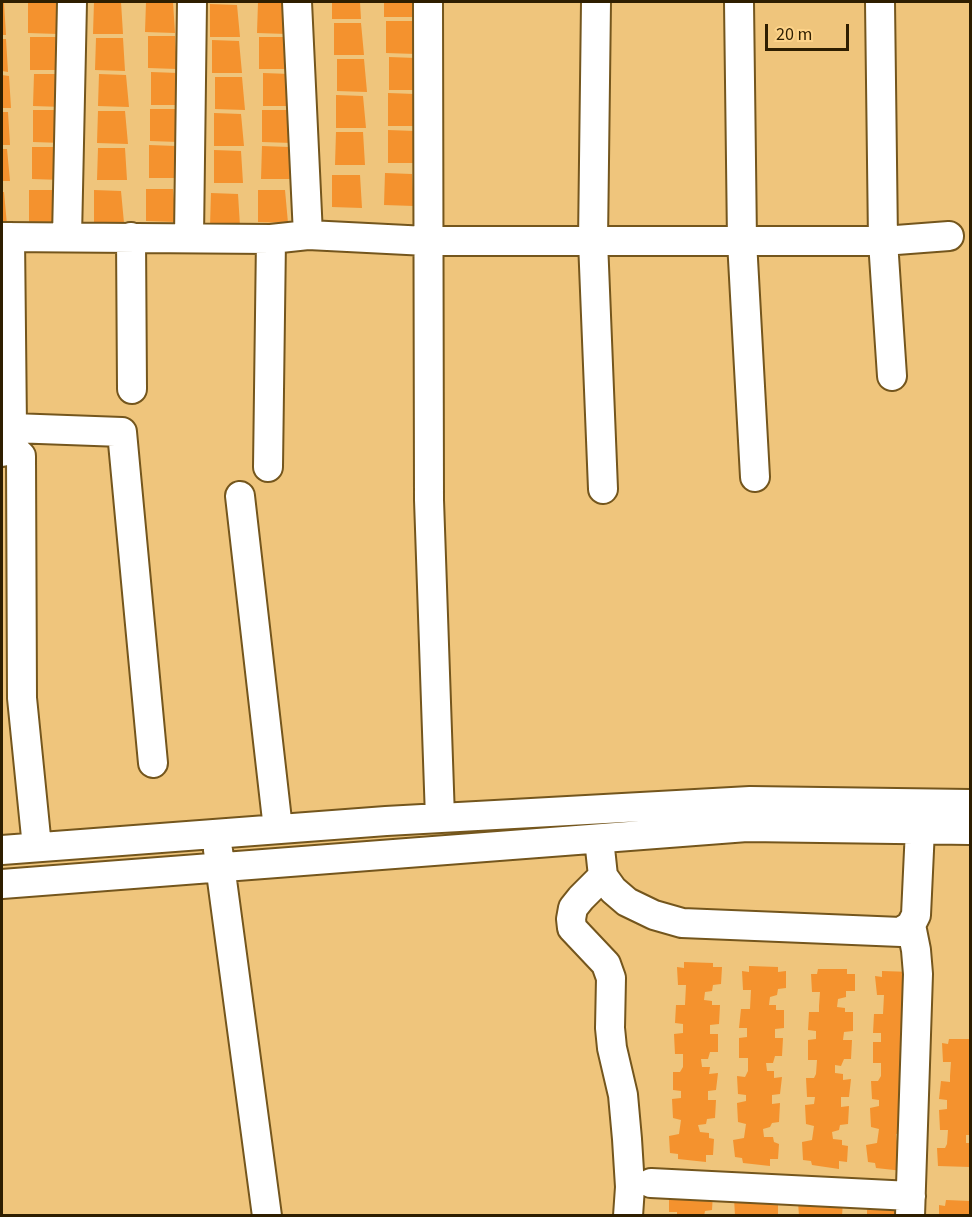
<!DOCTYPE html>
<style>
body{margin:0}
#map{position:relative;width:972px;height:1217px;overflow:hidden;background:#efc57c;font-family:"Source Sans 3",sans-serif}
canvas{display:block}
.frame{position:absolute;inset:0;border:3px solid #2e1e00;pointer-events:none}
.scale{position:absolute;left:765px;top:24px;width:84px;height:27px;box-sizing:border-box;border:3px solid #2e1e00;border-top:0;padding-left:8px;font-size:18px;line-height:21px;white-space:nowrap;color:#2e1e00;-webkit-text-stroke:4px #fdd389;paint-order:stroke}
</style>
<div id="map">
<canvas width="972" height="1217"></canvas>
<div class="frame"></div>
<div class="scale">20 m</div>
</div>
<script>
const g = document.querySelector('canvas').getContext('2d');
g.lineJoin = 'round';
function fill(path, color) {
  g.fillStyle = color;
  g.fill(path, 'evenodd');
}
function poly(rows) {
  const path = new Path2D();
  for (const r of rows) {
    path.moveTo(r[0], r[1]);
    for (let i = 2; i < r.length; i += 2) path.lineTo(r[i], r[i + 1]);
  }
  return path;
}
function strokePath(path, color, width, dash) {
  g.strokeStyle = color;
  g.lineWidth = width;
  g.lineCap = dash ? 'butt' : 'round';
  g.setLineDash(dash || []);
  g.stroke(path);
}
const building = poly([
 [28,2,56,2,58,34,28,33],
 [94,2,121,2,123,34,93,34],
 [146,2,173,2,175,33,145,32],
 [258,2,285,2,287,34,257,33],
 [332,2,360,2,361,19,332,19],
 [384,2,412,2,414,17,384,17],
 [2,3,4,3,6,35,2,35],
 [210,4,237,5,240,37,210,37],
 [386,21,413,21,416,54,386,53],
 [334,23,361,23,364,55,334,55],
 [148,36,175,36,177,69,148,68],
 [30,37,58,37,60,70,30,70],
 [259,37,287,37,289,69,259,69],
 [96,38,123,38,125,71,95,70],
 [2,39,6,39,8,72,2,71],
 [212,40,239,41,242,73,212,73],
 [389,57,416,58,419,90,389,90],
 [337,59,364,59,367,92,337,91],
 [151,72,178,73,180,105,151,105],
 [263,73,290,74,293,106,263,106],
 [34,74,61,74,63,107,33,106],
 [99,74,126,75,129,107,98,106],
 [2,75,9,76,11,108,2,108],
 [215,77,242,77,245,110,215,109],
 [388,93,415,94,418,126,388,126],
 [336,95,363,96,366,128,336,128],
 [150,109,177,109,179,142,150,141],
 [33,110,60,110,63,143,33,142],
 [262,110,289,110,292,143,262,142],
 [98,111,125,111,128,144,97,143],
 [2,112,8,112,10,145,2,145],
 [214,113,241,114,244,146,214,146],
 [388,130,415,131,417,163,388,163],
 [336,132,363,132,365,165,335,165],
 [149,145,176,146,179,178,149,178],
 [262,146,289,147,291,179,261,179],
 [32,147,60,147,62,180,32,179],
 [98,148,125,148,127,180,97,180],
 [2,149,7,149,10,181,2,181],
 [214,150,241,151,243,183,214,183],
 [385,173,412,174,414,206,384,205],
 [332,175,360,175,362,208,332,207],
 [146,189,173,189,176,222,146,221],
 [29,190,56,190,59,223,29,222],
 [94,190,121,191,124,223,94,223],
 [258,190,285,190,288,223,258,222],
 [2,192,4,192,7,225,2,224],
 [211,193,238,194,240,226,210,226],
 [684,962,713,963,713,967,722,967,721,984,713,985,712,991,705,992,704,1000,712,1001,712,1005,720,1005,719,1024,710,1025,710,1034,718,1034,718,1052,710,1052,708,1059,701,1059,702,1067,710,1067,709,1074,718,1073,716,1090,708,1091,708,1100,716,1100,715,1118,707,1119,706,1124,698,1125,700,1132,709,1133,709,1138,714,1139,713,1155,706,1155,706,1162,678,1159,678,1154,670,1153,669,1136,679,1134,681,1120,673,1118,672,1099,681,1098,681,1091,673,1090,673,1072,680,1072,683,1067,683,1054,675,1054,674,1034,683,1033,683,1024,675,1023,676,1005,685,1005,686,985,678,985,677,967,684,968],
 [749,966,778,967,778,972,786,971,786,988,778,989,777,995,770,997,769,1005,776,1005,776,1010,784,1010,784,1028,775,1029,775,1038,783,1038,782,1056,775,1056,773,1063,766,1063,767,1071,774,1071,774,1078,782,1077,780,1094,772,1095,772,1104,780,1103,779,1122,772,1123,770,1127,763,1129,764,1137,773,1137,774,1142,779,1144,778,1159,770,1159,770,1166,743,1163,742,1158,735,1157,733,1140,744,1138,746,1124,738,1122,737,1103,746,1101,746,1095,738,1094,737,1076,745,1077,748,1071,748,1058,739,1058,739,1038,747,1037,747,1028,739,1028,741,1009,750,1009,751,990,743,990,742,971,749,972],
 [818,969,847,969,847,974,855,974,855,991,846,991,846,997,838,999,837,1007,845,1008,845,1012,853,1012,853,1031,844,1032,843,1040,852,1040,851,1059,844,1059,841,1066,835,1065,835,1073,843,1074,843,1080,851,1079,849,1097,841,1097,841,1107,849,1106,848,1124,840,1125,839,1130,832,1132,833,1139,842,1140,842,1145,848,1146,847,1162,839,1161,839,1169,812,1165,811,1161,803,1160,802,1142,812,1140,814,1126,806,1124,805,1105,814,1104,815,1097,807,1097,806,1078,814,1078,816,1074,817,1060,808,1060,808,1040,816,1039,816,1031,808,1030,809,1012,819,1012,819,1006,820,992,812,992,811,974,817,974],
 [882,971,912,972,910,1000,902,1002,902,1010,910,1010,906,1068,900,1068,899,1076,908,1076,903,1133,896,1134,897,1142,907,1142,903,1171,876,1168,875,1163,868,1162,866,1145,877,1143,879,1129,871,1127,870,1108,879,1106,879,1100,872,1099,871,1081,878,1081,881,1076,881,1063,873,1063,873,1042,881,1042,881,1033,873,1033,874,1014,883,1014,884,995,877,995,875,976,882,977],
 [949,1039,970,1039,969,1076,970,1077,970,1135,966,1135,966,1143,970,1143,970,1167,938,1166,937,1148,945,1148,947,1144,948,1130,940,1130,939,1110,947,1109,947,1100,939,1099,941,1081,950,1082,950,1076,951,1062,943,1062,942,1043,948,1044],
 [669,1193,713,1193,712,1210,705,1211,704,1216,677,1216,677,1212,669,1212],
 [734,1198,778,1198,778,1215,735,1216],
 [946,1200,970,1201,970,1216,939,1216,939,1205,945,1206],
 [903,1201,911,1216,867,1216,867,1205],
 [798,1202,843,1202,842,1216,799,1216]
]);
const minor = poly([
 [297,2,308,235],
 [428,2,429,500,440,818],
 [596,2,593,241,603,489],
 [739,2,742,241,755,477],
 [880,2,883,241,892,376],
 [2,237,271,239,308,235,427,241,883,241,949,236],
 [10,237,12,428,122,432,153,763],
 [67,237,72,2],
 [131,237,132,389],
 [189,237,192,2],
 [2,452,14,449,21,456,22,698,37,847],
 [268,467,271,239],
 [240,496,278,829],
 [599,839,603,876,613,890,627,902,654,915,682,923,901,932,911,925,916,915,920,829],
 [2,850,386,821,750,801,970,804],
 [218,850,267,1216],
 [603,876,581,898,573,908,571,919,572,928,606,964,611,978,610,1028,612,1048,623,1095,627,1139,630,1187,628,1216],
 [2,884,747,827,970,830],
 [651,1183,911,1196],
 [910,1216,918,974,916,950,911,925]
]);
fill(building, '#f4922e');
strokePath(minor, '#74561d', 32);
strokePath(minor, '#fff', 28);
</script>
